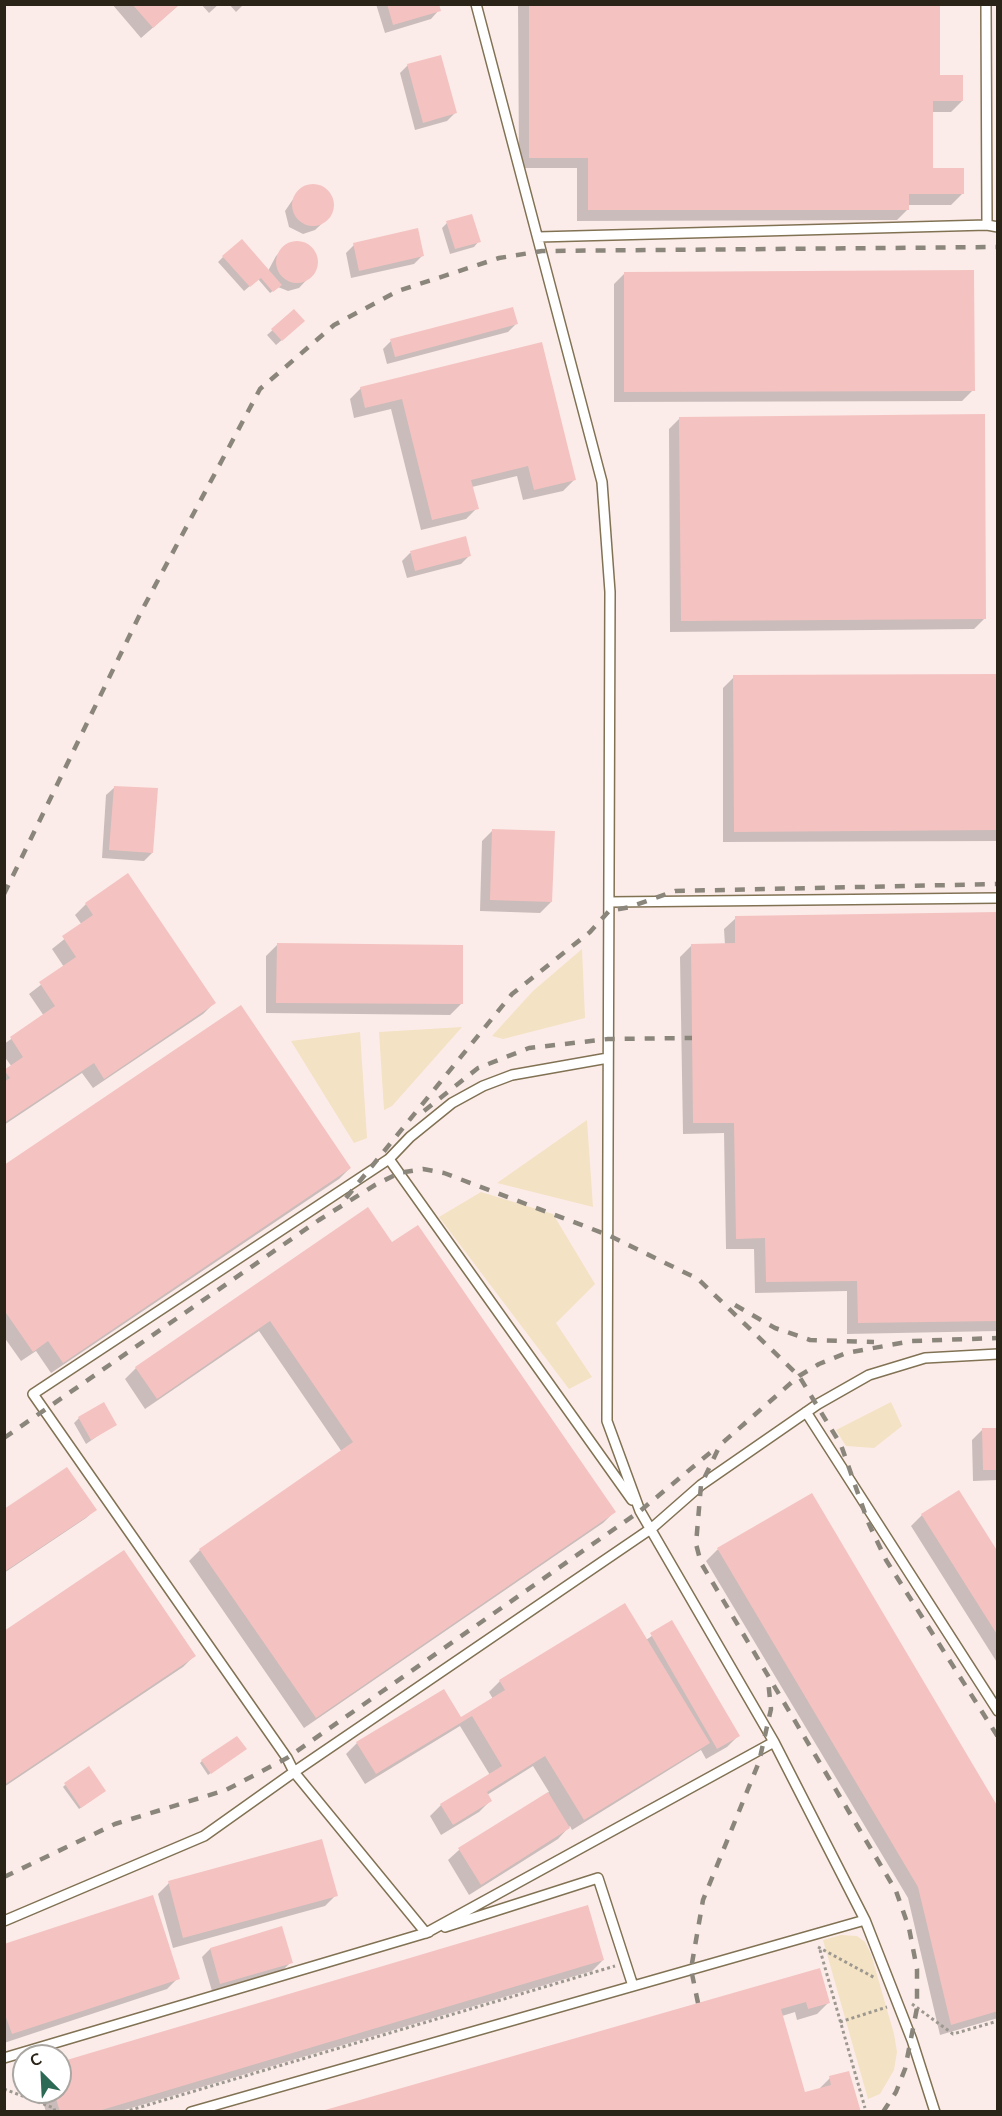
<!DOCTYPE html>
<meta charset="utf-8">
<style>
body{margin:0}
#map{position:relative;width:1002px;height:2116px;overflow:hidden;background:#fdf9f3;font-family:Mulish,sans-serif}
canvas{display:block}
.frame{position:absolute;inset:0;border:6px solid #2a2317;pointer-events:none}
.north{position:absolute;left:12px;top:2044px;width:60px;height:60px;box-sizing:border-box;background:#fff;border:2px solid #aaa7a2;border-radius:50%;rotate:336deg;font-size:16px;font-weight:700;line-height:24px;text-align:center;color:#2a2317}
.north::after{content:'';display:block;margin:auto;width:21px;height:27px;background:#2d6a56;clip-path:polygon(50% 0,100% 100%,50% 72%,0 100%)}
</style>
<div id="map">
<canvas width="1002" height="2116"></canvas>
<div class="frame"></div>
<div class="north">С</div>
</div>
<script>
const g = document.querySelector('canvas').getContext('2d');
g.lineJoin = 'round';
function fill(path, color) {
  g.fillStyle = color;
  g.fill(path, 'evenodd');
}
function poly(rows) {
  const path = new Path2D();
  for (const r of rows) {
    if (r.length === 3) {
      path.moveTo(r[0] + r[2], r[1]);
      path.arc(r[0], r[1], r[2], 0, 2 * Math.PI);
      continue;
    }
    path.moveTo(r[0], r[1]);
    for (let i = 2; i < r.length; i += 2) path.lineTo(r[i], r[i + 1]);
  }
  return path;
}
function strokePath(path, color, width, dash) {
  g.strokeStyle = color;
  g.lineWidth = width;
  g.lineCap = dash ? 'butt' : 'round';
  g.setLineDash(dash || []);
  g.stroke(path);
}
const industrial = poly([
 [5,5,997,5,997,2111,5,2112],
 [24,2056,60,2056,60,2092,24,2092]
]);
const green = poly([
 [582,949,585,1018,503,1039,492,1036,533,991],
 [462,1027,392,1106,384,1110,379,1032],
 [360,1032,367,1138,354,1143,291,1041],
 [587,1120,593,1207,497,1183],
 [481,1192,553,1214,595,1284,556,1323,592,1377,569,1389,439,1217],
 [891,1402,902,1426,874,1448,846,1446,836,1430],
 [841,1935,857,1936,865,1942,871,1954,894,2034,897,2052,894,2070,880,2094,868,2099,823,1940]
]);
const shadow = poly([
 [112,4,180,4,141,38],
 [201,4,219,4,209,13],
 [229,4,244,4,236,12],
 [376,4,437,4,439,10,431,19,385,33],
 [518,4,939,4,939,77,962,101,951,112,932,112,932,170,962,194,951,205,908,205,908,209,897,220,577,221,577,168,519,168],
 [408,65,455,113,447,121,415,130,400,73],
 [312,186,326,190,333,202,330,216,315,230,303,234,289,227,285,211,298,192],
 [447,223,479,241,474,247,450,254,442,228],
 [301,243,313,250,317,264,315,271,299,288,288,291,278,287,270,293,258,279,244,291,218,262,223,257,268,271,276,256,285,247],
 [354,245,422,256,414,264,351,278,346,253],
 [625,273,973,390,962,401,614,402,614,284],
 [294,311,298,326,276,345,267,335],
 [516,324,508,332,387,364,383,349,391,341],
 [541,344,574,480,563,491,523,500,517,476,472,487,477,508,466,519,421,530,391,409,354,418,350,399,361,388],
 [680,418,985,618,974,629,670,632,669,429],
 [410,553,469,556,461,564,407,578,402,561],
 [998,675,998,841,723,842,723,688,734,677],
 [115,787,152,853,144,861,102,858,106,795],
 [493,830,551,902,540,913,480,911,482,841],
 [86,904,214,1003,203,1014,93,1088,82,1073,4,1125,4,1072,12,1067,4,1056,4,1044,44,1016,29,994,64,967,52,949,82,925,75,915],
 [998,913,998,1331,847,1334,847,1291,755,1293,754,1249,726,1249,724,1133,683,1134,680,957,691,946,725,945,724,929,736,918],
 [277,945,461,1004,450,1015,266,1013,266,956],
 [4,1167,350,1168,339,1179,51,1373,36,1351,21,1361,4,1337],
 [367,1209,392,1244,614,1512,603,1523,304,1728,189,1561,200,1550,342,1452,259,1331,145,1409,125,1379,136,1368],
 [79,1418,115,1424,86,1444,74,1423],
 [983,1429,998,1429,998,1480,973,1481,972,1440],
 [812,1495,998,1809,998,2018,940,2035,908,1898,706,1561,717,1550],
 [95,1510,86,1518,4,1573,4,1511],
 [922,1515,998,1555,998,1664,911,1526],
 [625,1605,646,1640,672,1622,738,1736,727,1747,706,1759,701,1750,572,1830,570,1826,558,1839,469,1895,448,1860,459,1850,549,1792,533,1766,487,1795,490,1801,479,1812,441,1835,430,1816,441,1805,490,1775,460,1726,365,1784,346,1754,357,1743,460,1719,493,1699,489,1692,500,1681],
 [4,1633,194,1656,183,1667,4,1787],
 [243,1751,208,1775,200,1763,202,1761],
 [65,1785,102,1793,79,1809,63,1787],
 [169,1883,336,1895,325,1906,173,1948,158,1894],
 [4,1946,178,1978,167,1989,4,2043],
 [210,1949,291,1962,283,1970,212,1991,202,1957],
 [603,1960,592,1971,118,2112,46,2112,40,2092,60,2092,60,2063],
 [819,1970,828,2003,817,2014,797,2020,795,2012,782,2016,804,2094,819,2089,830,2078,859,2112,321,2112]
]);
const building = poly([
 [132,4,180,4,153,28],
 [387,4,439,4,441,11,393,25],
 [529,4,940,4,940,75,963,75,963,101,933,101,933,168,964,168,964,194,909,194,909,210,588,210,588,158,529,158],
 [441,55,457,113,423,123,407,64],
 [313,205,21],
 [472,214,481,242,455,249,446,221],
 [418,228,424,256,359,271,353,243],
 [242,239,282,285,273,292,261,278,250,287,222,256],
 [297,262,21],
 [974,270,975,391,624,392,624,272],
 [513,307,518,324,395,357,390,339],
 [294,309,305,321,282,341,271,329],
 [542,342,576,480,534,490,528,466,471,480,479,509,432,520,402,399,365,408,360,387],
 [985,414,986,619,681,621,679,417],
 [466,536,471,556,415,571,410,551],
 [998,674,998,830,734,832,733,675],
 [114,786,158,788,153,853,109,850],
 [492,829,555,831,552,902,490,900],
 [128,873,216,1003,104,1079,94,1063,4,1123,4,1082,10,1078,4,1070,23,1057,10,1037,55,1006,39,982,76,957,62,936,93,915,85,903],
 [998,912,998,1321,858,1323,857,1281,766,1282,765,1238,736,1239,734,1123,693,1123,691,944,735,943,735,916],
 [277,943,463,945,463,1004,276,1003],
 [241,1005,351,1168,63,1363,48,1341,33,1352,4,1310,4,1165],
 [368,1207,392,1242,418,1225,616,1512,316,1718,199,1549,353,1442,270,1321,157,1399,135,1367],
 [104,1402,117,1425,91,1440,78,1417],
 [982,1428,998,1428,998,1470,983,1470],
 [67,1467,97,1510,4,1572,4,1509],
 [959,1490,998,1552,998,1636,921,1514],
 [812,1493,998,1807,998,2011,951,2025,918,1887,717,1548],
 [124,1550,196,1656,4,1785,4,1631],
 [625,1603,710,1743,584,1820,545,1756,487,1792,492,1801,453,1825,440,1804,502,1766,472,1716,376,1774,356,1742,444,1689,461,1717,505,1690,499,1680],
 [672,1620,740,1736,717,1749,650,1633],
 [237,1736,247,1749,211,1774,201,1760],
 [89,1766,106,1791,81,1808,64,1783],
 [548,1792,570,1828,481,1885,458,1848],
 [322,1839,338,1896,183,1938,168,1881],
 [153,1895,180,1979,12,2034,4,2012,4,1944],
 [588,1905,604,1960,95,2112,60,2112,54,2092,60,2092,60,2062],
 [282,1926,293,1963,220,1984,210,1948],
 [820,1968,830,2003,808,2009,806,2002,781,2009,805,2092,831,2085,829,2076,849,2071,861,2112,318,2112]
]);
const path = poly([
 [818,1947,875,1978],
 [820,1950,865,2108],
 [912,2004,953,2034,998,2021],
 [840,2022,887,2007],
 [4,2089,54,2108,55,2112],
 [124,2112,615,1966]
]);
const lane = poly([
 [476,4,602,482,610,592,607,1421,640,1511,774,1742,865,1920,912,2040,935,2112],
 [986,4,987,225],
 [538,237,987,225,998,227],
 [609,902,998,898],
 [608,1058,512,1075,483,1086,452,1103,410,1137,389,1159,33,1394,287,1758,294,1772,426,1933,774,1742],
 [389,1159,632,1500],
 [806,1412,998,1711],
 [4,1921,204,1836,294,1772,652,1528,701,1485,818,1404,869,1375,925,1358,998,1354],
 [445,1927,598,1878,633,1986],
 [4,2058,429,1932],
 [191,2112,865,1920]
]);
const rail = poly([
 [4,894,141,612,260,389,334,325,398,291,499,258,542,251,998,247],
 [424,1111,478,1068,529,1048,608,1039,692,1038],
 [346,1198,512,994,590,932,609,911,630,907,675,891,998,884],
 [735,1305,775,1328,810,1340,874,1342],
 [4,1438,319,1220,375,1185,399,1173,423,1169,444,1173,608,1235,698,1279,799,1376,841,1445,868,1522,886,1560,998,1737],
 [4,1877,115,1824,226,1790,287,1758,640,1511,717,1447],
 [698,2003,691,1969,703,1900,759,1762,771,1709,768,1680],
 [883,2112,896,2092,905,2069,917,2008,917,1969,909,1928,896,1891,701,1563,696,1544,701,1485,720,1445,799,1376,819,1364,846,1353,912,1341,998,1338]
]);
fill(industrial, '#fcece9');
fill(green, '#f3e2c4');
fill(shadow, '#0003');
fill(building, '#f4c3c1');
strokePath(lane, '#817254', 12);
strokePath(path, '#9d988f', 3, [3, 3]);
strokePath(lane, '#fff', 9);
strokePath(rail, '#8b867c', 4.5, [10, 10]);
</script>
